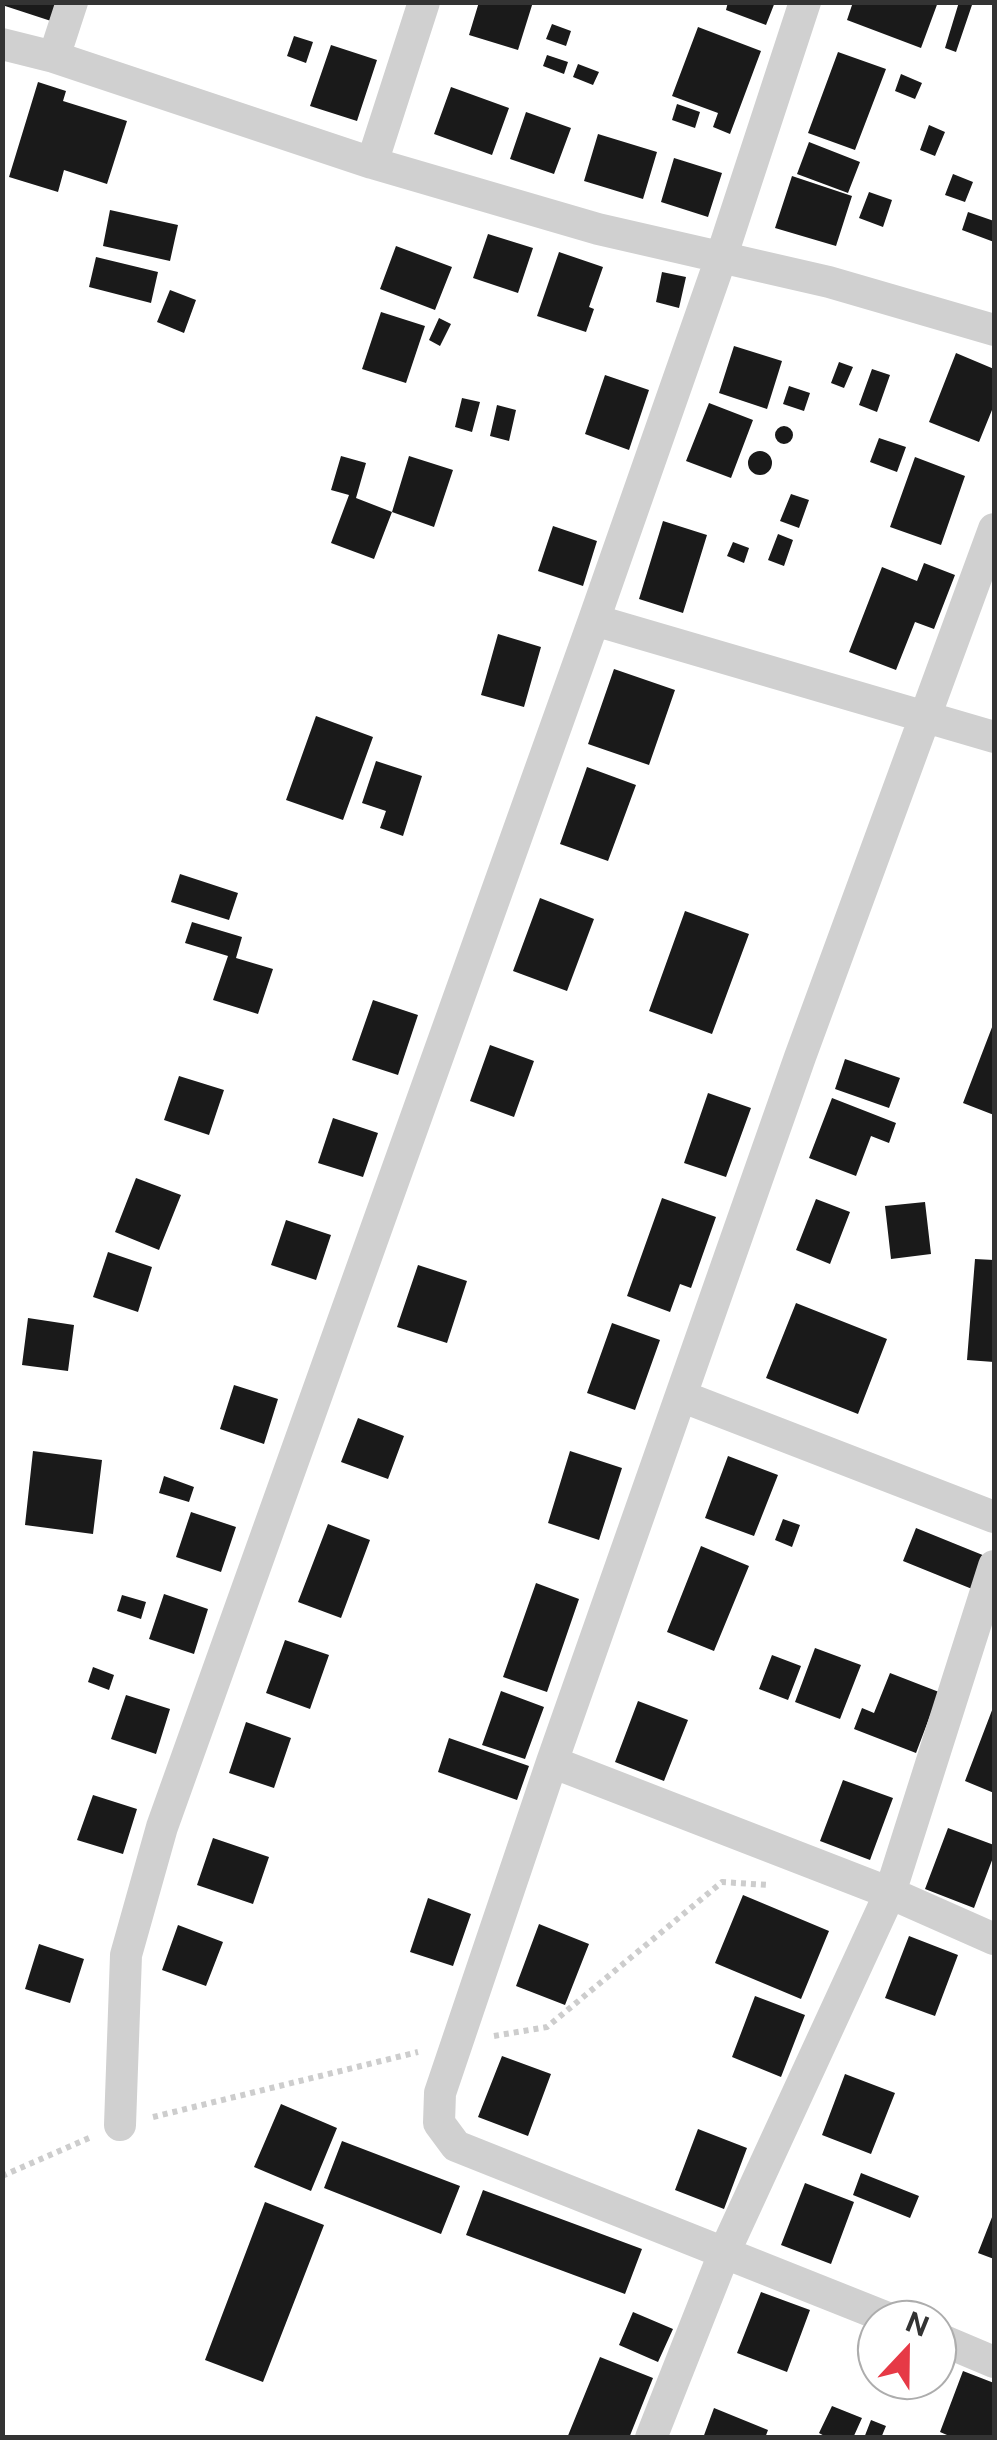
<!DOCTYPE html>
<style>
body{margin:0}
#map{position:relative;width:997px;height:2440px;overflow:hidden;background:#fff;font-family:"Public Sans",sans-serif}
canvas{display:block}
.frame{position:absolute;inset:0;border:5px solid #333;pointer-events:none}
.north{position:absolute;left:857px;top:2300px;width:100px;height:100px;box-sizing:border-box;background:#fff;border:2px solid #adadad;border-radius:50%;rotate:22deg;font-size:28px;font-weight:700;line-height:40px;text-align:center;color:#333}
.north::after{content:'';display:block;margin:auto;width:35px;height:45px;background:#e63946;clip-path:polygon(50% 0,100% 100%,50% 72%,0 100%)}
</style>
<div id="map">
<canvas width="997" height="2440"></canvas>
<div class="frame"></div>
<div class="north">N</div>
</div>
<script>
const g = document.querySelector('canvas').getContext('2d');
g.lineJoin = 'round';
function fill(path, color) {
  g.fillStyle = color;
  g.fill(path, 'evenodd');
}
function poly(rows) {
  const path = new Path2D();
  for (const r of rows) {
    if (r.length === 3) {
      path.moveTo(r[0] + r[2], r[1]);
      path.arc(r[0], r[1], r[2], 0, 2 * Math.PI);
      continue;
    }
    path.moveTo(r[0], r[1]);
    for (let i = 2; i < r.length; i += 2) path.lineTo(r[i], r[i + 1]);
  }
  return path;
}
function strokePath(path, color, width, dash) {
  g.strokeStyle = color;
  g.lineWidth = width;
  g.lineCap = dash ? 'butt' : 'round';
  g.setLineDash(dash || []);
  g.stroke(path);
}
const building = poly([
 [2,2,58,2,51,21,2,5],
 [479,2,533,2,518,50,469,35],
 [728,2,775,2,766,25,726,10],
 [853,2,938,2,921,48,847,20],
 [959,2,973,2,956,52,945,48],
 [552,24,571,31,566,46,546,39],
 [698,27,761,51,730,134,713,127,718,113,672,96],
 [294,36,313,42,306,63,287,56],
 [331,45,377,60,357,121,310,106],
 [838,52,886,69,855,150,808,133],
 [547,55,568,62,564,74,543,66],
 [578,64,599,72,593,85,573,77],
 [901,74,922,83,915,99,895,91],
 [38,82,66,91,63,101,127,121,107,184,64,170,58,192,9,177],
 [451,87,509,108,492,155,434,134],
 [677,104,700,112,695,128,672,120],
 [526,112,571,128,554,174,510,159],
 [929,125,945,132,935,156,920,150],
 [598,134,657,152,643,199,584,181],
 [809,142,860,162,848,193,797,174],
 [674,158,722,173,708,217,661,202],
 [953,174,973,182,965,202,945,195],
 [792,176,852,196,836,246,775,228],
 [869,192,892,200,883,227,859,218],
 [110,210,178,225,170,261,103,246],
 [968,212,994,221,994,242,962,230],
 [488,234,533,248,518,293,473,278],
 [396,246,452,267,435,310,380,289],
 [559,252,603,267,589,307,594,309,586,332,537,316],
 [96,257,158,272,151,303,89,287],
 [662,272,686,277,679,308,656,302],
 [170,290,196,300,184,333,157,322],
 [381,312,425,326,406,383,362,369],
 [439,318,451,324,440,346,429,340],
 [734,346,782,361,767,409,719,393],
 [956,353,994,369,994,405,979,442,929,422],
 [839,362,853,367,844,388,831,383],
 [872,369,890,375,877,412,859,405],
 [605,375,649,390,629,450,585,434],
 [789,386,810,393,804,411,783,404],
 [462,398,480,402,472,432,455,427],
 [709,403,753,420,731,478,686,461],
 [497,405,516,410,509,441,490,436],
 [784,435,9],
 [879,438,906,447,897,472,870,462],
 [760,463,12],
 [341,456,366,463,356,498,392,512,409,456,453,470,434,527,392,512,374,559,331,543,349,495,331,490],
 [915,457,965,476,941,545,890,527],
 [791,494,809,500,799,528,780,521],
 [663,521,707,535,683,613,639,599],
 [553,526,597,541,583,586,538,571],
 [778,534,793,540,784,566,768,560],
 [733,542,749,548,744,563,727,556],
 [924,563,955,575,934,629,915,622,896,670,849,652,882,567,917,581],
 [498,634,541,647,524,707,481,695],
 [614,669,675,690,649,765,588,744],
 [316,716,373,737,343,820,286,800],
 [376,761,422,776,403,836,380,828,386,811,362,803],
 [587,767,636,785,608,861,560,844],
 [180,874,238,893,229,920,171,902],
 [540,898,594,919,567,991,513,971],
 [685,911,749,934,712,1034,649,1011],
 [192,922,242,937,236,958,273,969,258,1014,213,1000,228,956,185,943],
 [373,1000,418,1015,398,1075,352,1060],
 [994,1022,994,1115,963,1103],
 [490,1045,534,1061,514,1117,470,1101],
 [845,1059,900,1078,889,1108,835,1089],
 [179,1076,224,1090,209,1135,164,1120],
 [708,1093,751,1108,726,1177,684,1163],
 [832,1098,896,1123,889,1143,871,1136,856,1176,809,1158],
 [333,1118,378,1133,363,1177,318,1163],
 [136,1178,181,1195,159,1250,115,1232],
 [662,1198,716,1217,691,1288,680,1284,670,1312,627,1296],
 [816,1199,850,1212,830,1264,796,1250],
 [925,1202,931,1254,891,1259,885,1206],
 [286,1220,331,1235,316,1280,271,1265],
 [108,1252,152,1267,138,1312,93,1297],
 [975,1259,994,1260,994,1362,967,1360],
 [418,1265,467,1281,447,1343,397,1327],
 [796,1303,887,1339,858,1414,766,1378],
 [28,1318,74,1325,68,1371,22,1365],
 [612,1323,660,1340,635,1410,587,1393],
 [234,1385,278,1399,264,1444,220,1429],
 [358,1418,404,1436,388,1479,341,1462],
 [33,1451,102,1460,93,1534,25,1525],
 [570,1451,622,1468,599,1540,548,1523],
 [728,1456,778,1475,754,1536,705,1518],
 [164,1476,194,1487,189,1502,159,1493],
 [191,1512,236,1527,221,1572,176,1557],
 [783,1519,800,1525,792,1547,775,1540],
 [328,1524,370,1540,341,1618,298,1602],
 [916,1528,990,1558,977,1591,903,1561],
 [701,1546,749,1566,714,1651,667,1632],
 [536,1583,579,1599,547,1692,503,1677],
 [164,1594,208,1609,194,1654,149,1639],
 [122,1595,146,1602,141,1619,117,1611],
 [285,1640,329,1655,310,1709,266,1693],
 [815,1648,861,1665,840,1719,795,1702],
 [772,1655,801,1666,788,1700,759,1689],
 [93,1667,114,1675,109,1690,88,1682],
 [890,1673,939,1692,916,1753,854,1729,862,1708,874,1713],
 [501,1691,544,1707,525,1759,482,1745],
 [126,1695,170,1709,156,1754,111,1739],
 [638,1701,688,1720,664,1781,615,1762],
 [994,1705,994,1793,965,1781],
 [246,1722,291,1738,274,1788,229,1773],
 [449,1738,529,1766,517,1800,438,1772],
 [843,1780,893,1798,870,1860,820,1841],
 [93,1795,137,1809,123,1854,77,1840],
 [948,1828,994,1845,994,1855,974,1908,925,1889],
 [213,1838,269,1857,253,1904,197,1885],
 [743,1895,829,1931,801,1999,715,1963],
 [428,1898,471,1914,453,1966,410,1952],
 [539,1924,589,1944,565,2005,516,1986],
 [178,1925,223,1942,206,1986,162,1970],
 [909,1936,958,1955,935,2016,885,1998],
 [39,1944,84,1959,70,2003,25,1989],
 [755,1996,805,2015,781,2077,732,2057],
 [502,2056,551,2074,528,2136,478,2117],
 [845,2074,895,2093,871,2154,822,2135],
 [281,2104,337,2128,311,2191,254,2167],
 [698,2129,747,2148,724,2209,675,2190],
 [342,2141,460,2186,441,2234,324,2188],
 [861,2173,919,2196,910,2218,853,2195],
 [805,2183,854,2202,831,2264,781,2245],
 [483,2190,642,2249,625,2294,466,2235],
 [265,2202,324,2225,263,2382,205,2360],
 [994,2212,994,2259,978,2253],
 [761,2292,810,2310,787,2372,737,2353],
 [633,2312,673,2329,658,2362,619,2345],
 [600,2357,653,2378,629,2438,567,2438],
 [963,2371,994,2383,994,2438,954,2438,940,2432],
 [832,2406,862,2418,853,2438,828,2438,819,2433],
 [714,2408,768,2430,765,2438,703,2438],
 [871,2420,886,2426,881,2438,864,2438]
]);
const path = poly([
 [494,2036,547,2027,722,1882,768,1885],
 [153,2117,418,2052],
 [2,2176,89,2138]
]);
const street = poly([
 [2,44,54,57,372,163,598,229,829,282,994,330],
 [54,57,72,2],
 [372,163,424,2],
 [594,620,994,737],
 [681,1396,994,1517],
 [552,1762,890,1893,994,1939],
 [120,2125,126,1955,162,1827,594,620,721,258,805,2],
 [893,2320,456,2146,439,2123,440,2093,552,1762,800,1057,994,529],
 [937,2338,994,2362],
 [651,2438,725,2251,890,1893,994,1566]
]);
fill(building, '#1a1a1a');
strokePath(path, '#cdcdcd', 6, [5, 5]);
strokePath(street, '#d0d0d0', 32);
</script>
